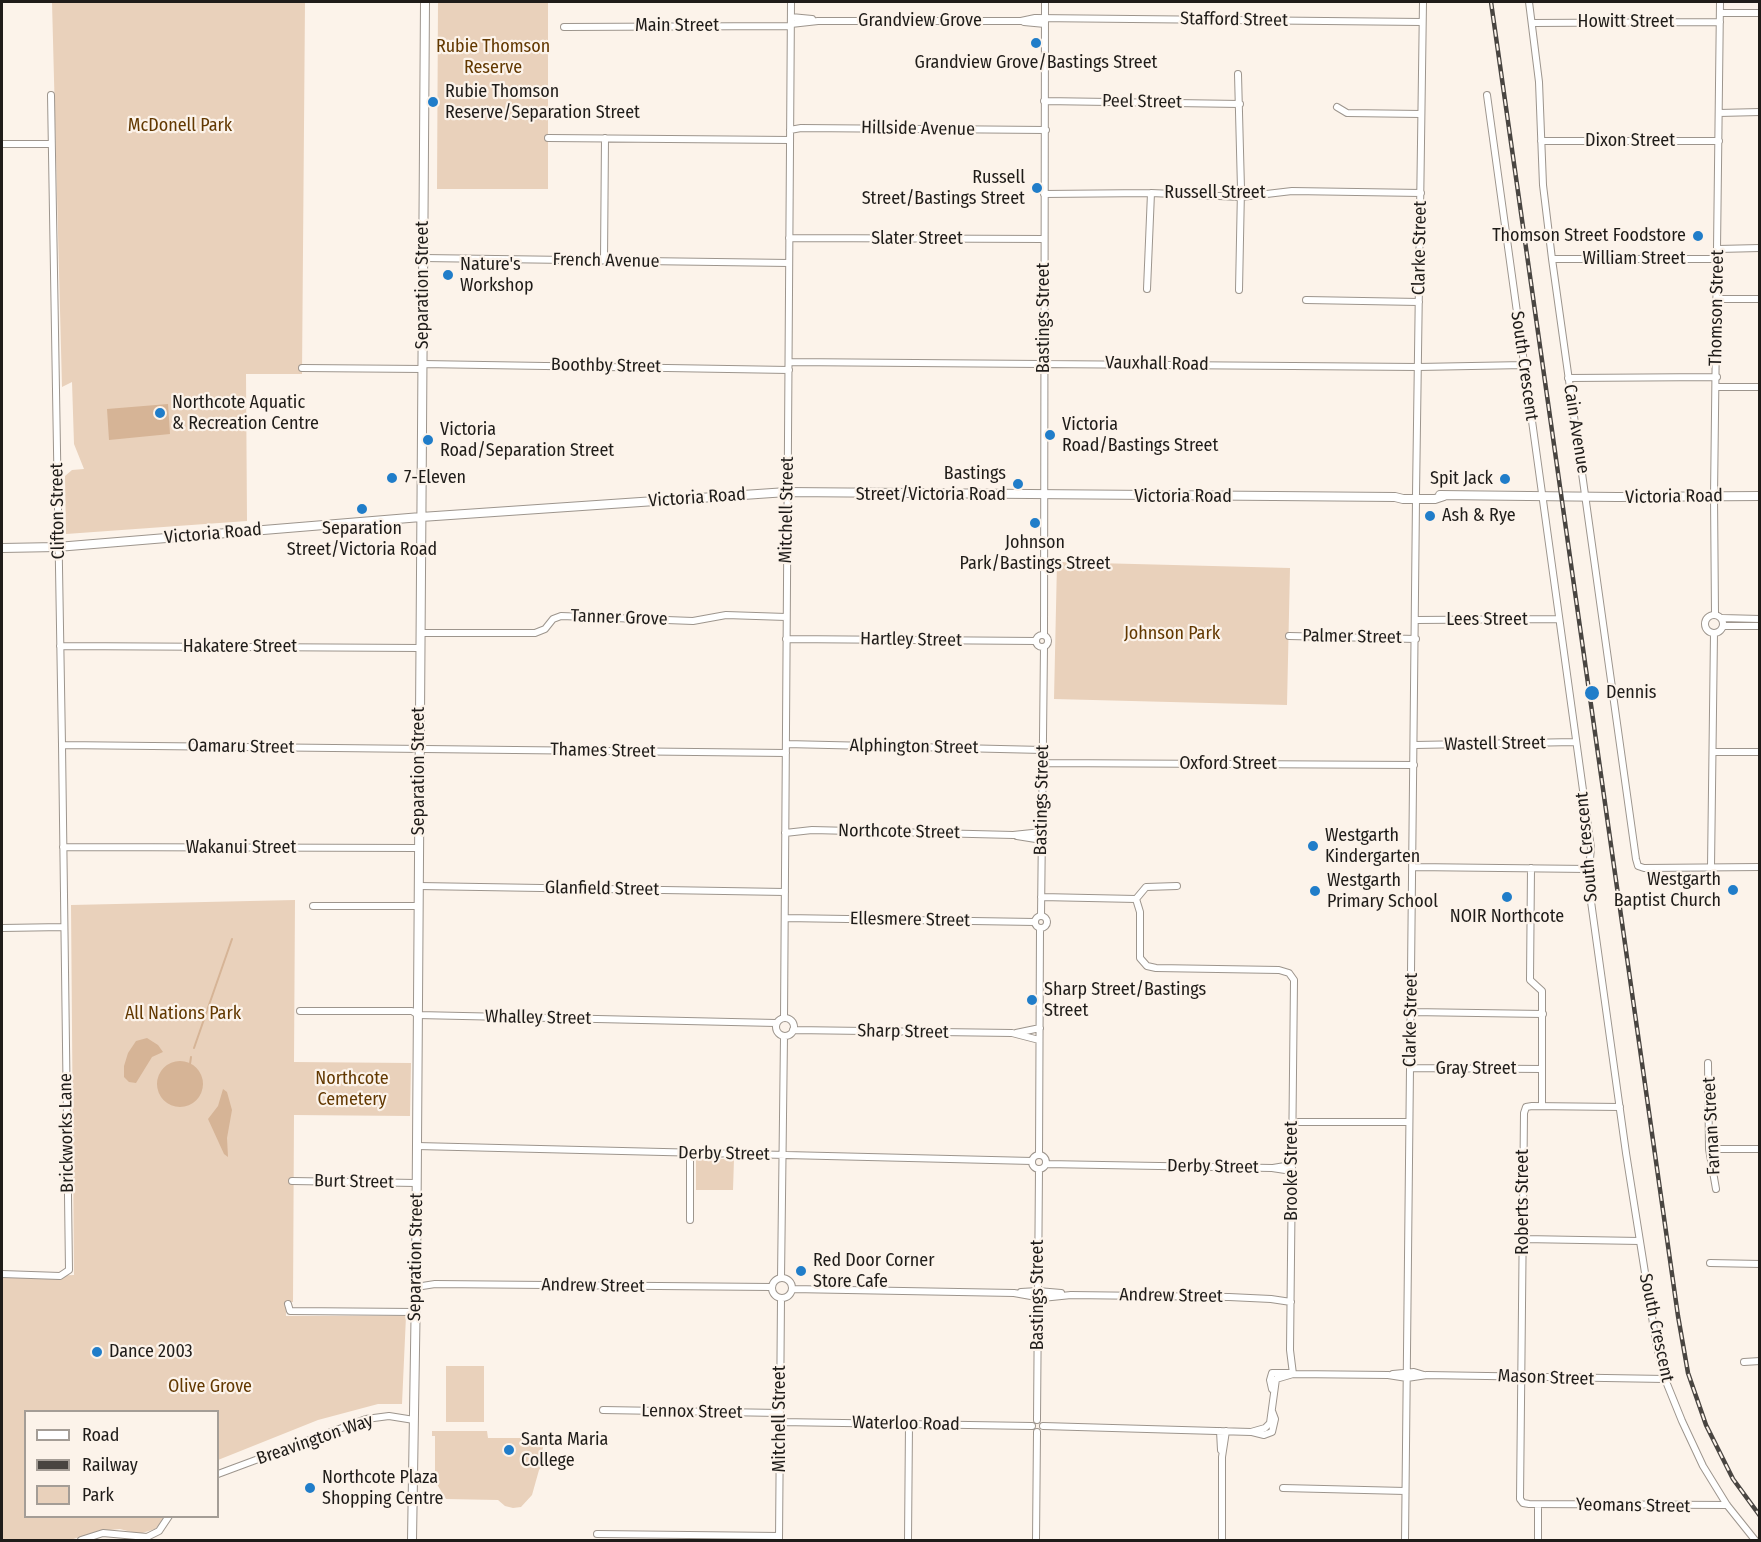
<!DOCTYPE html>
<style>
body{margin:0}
#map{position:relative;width:1761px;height:1542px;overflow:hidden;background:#fcf3ea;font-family:"Fira Sans Condensed",sans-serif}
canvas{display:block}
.frame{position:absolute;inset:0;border:3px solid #1f1c19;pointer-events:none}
.legend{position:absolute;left:24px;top:1410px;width:195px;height:108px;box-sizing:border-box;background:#fcf3ea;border:2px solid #a49d96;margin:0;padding:8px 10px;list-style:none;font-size:18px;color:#1f1c19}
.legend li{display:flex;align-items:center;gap:12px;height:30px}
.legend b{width:30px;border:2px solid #a49d96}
</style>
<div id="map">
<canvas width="1761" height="1542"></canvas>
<div class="frame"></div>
<ul class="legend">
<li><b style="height:8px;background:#fff"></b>Road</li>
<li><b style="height:8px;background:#494541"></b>Railway</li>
<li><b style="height:16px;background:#e9d1bb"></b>Park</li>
</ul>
</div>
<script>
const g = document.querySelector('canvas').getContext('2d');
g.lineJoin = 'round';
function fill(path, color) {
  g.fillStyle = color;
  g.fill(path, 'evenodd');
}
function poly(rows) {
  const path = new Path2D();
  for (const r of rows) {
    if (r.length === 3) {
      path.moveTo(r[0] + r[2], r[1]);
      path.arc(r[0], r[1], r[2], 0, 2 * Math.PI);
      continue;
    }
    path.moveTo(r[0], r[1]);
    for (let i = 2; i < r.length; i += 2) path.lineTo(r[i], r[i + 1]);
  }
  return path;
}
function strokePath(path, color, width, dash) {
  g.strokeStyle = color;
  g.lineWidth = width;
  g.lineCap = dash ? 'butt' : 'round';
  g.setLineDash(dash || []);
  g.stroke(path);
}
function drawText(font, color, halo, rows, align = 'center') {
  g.font = font + ' "Fira Sans Condensed",sans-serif';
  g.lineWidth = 4.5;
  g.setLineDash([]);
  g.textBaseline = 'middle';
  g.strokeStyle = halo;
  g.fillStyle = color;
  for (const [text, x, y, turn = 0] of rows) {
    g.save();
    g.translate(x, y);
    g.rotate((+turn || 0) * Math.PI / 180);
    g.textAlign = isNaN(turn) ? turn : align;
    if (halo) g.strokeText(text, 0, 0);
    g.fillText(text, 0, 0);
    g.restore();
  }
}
const green = poly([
 [52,2,305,2,302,374,246,374,247,521,66,534,65,476,72,470,84,469,74,444,72,382,62,387],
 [438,2,548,2,548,189,437,189],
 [1057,562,1290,568,1287,705,1054,699],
 [295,900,294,1062,411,1063,410,1116,294,1115,293,1302,286,1303,286,1316,406,1316,402,1404,378,1404,318,1420,218,1460,218,1412,26,1412,26,1516,167,1517,155,1529,139,1534,120,1529,99,1531,70,1540,2,1540,2,1278,74,1275,71,905],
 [696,1159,734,1159,733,1190,696,1190],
 [446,1366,484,1366,484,1422,446,1422],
 [432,1431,487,1431,488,1438,525,1438,543,1444,542,1466,539,1470,532,1495,521,1507,513,1508,505,1506,498,1500,446,1499,435,1481,435,1436,432,1436]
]);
const water = poly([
 [168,404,170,434,109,440,107,409],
 [147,1038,158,1045,163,1052,152,1057,136,1083,129,1082,124,1077,124,1066,128,1053,136,1041],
 [180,1084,23],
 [223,1089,227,1092,232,1110,227,1138,228,1157,224,1154,208,1119,218,1106]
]);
const stream = poly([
 [194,1048,232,939],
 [190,1064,191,1057]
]);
const minor = poly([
 [1529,2,1539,82,1543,185,1552,259,1636,859,1638,866,1644,868,1760,867],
 [1720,13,1760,13],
 [791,17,812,19],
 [1024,22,1045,24],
 [1532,23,1720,22],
 [791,24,818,21,1021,21,1035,18,1422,22],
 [564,27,791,26],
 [1238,74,1241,189,1239,290],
 [1487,95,1591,848,1588,880,1626,1153,1656,1342,1665,1379,1682,1421,1703,1466,1727,1505,1755,1540],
 [1044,101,1240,104],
 [1337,107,1347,113,1421,114],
 [1719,113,1760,112],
 [790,130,801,128,1046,130],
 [548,138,790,140],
 [1541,141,1719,141],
 [2,144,51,144],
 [1044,194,1151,193,1241,197,1292,191,1421,193],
 [789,238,1044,239],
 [1718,249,1760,248],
 [423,258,789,263],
 [1552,259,1717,259],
 [604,260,605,138],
 [1147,289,1151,193],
 [1717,299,1760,299],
 [1306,300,1419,302],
 [789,362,1418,367,1525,365],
 [423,364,789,370],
 [302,368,423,369],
 [1568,378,1717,377],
 [1716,387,1760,387],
 [1416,494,1423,2],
 [1715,614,1714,496,1720,2],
 [1714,624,9],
 [1722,618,1760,619],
 [1416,620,1558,619],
 [1723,626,1760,626],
 [420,633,535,633,545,629,553,619,561,616,693,621,726,615,786,617],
 [1044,635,1045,2],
 [1042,641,6],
 [1289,636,1416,639],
 [786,639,1036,641],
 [60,646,420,648],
 [786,744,1043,750],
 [62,745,786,753],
 [1415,745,1575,742],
 [1713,752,1760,752],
 [1042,763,1414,765],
 [785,833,812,830,1013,835,1042,832],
 [1017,836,1042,840],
 [63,847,419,848],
 [1413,867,1588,869],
 [1711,867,1714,633],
 [1531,868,1530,980,1542,991,1542,1106],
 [419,886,785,892],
 [1041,897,1136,899],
 [1136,899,1140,912,1140,958,1147,966,1156,968,1279,970,1289,973,1294,980,1290,1350,1293,1374],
 [1136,899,1146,887,1177,886],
 [313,906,419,906],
 [1041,916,1044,647],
 [1041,922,6],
 [785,918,1035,922],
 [2,928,64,927],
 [300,1011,412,1011,418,1015,776,1023],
 [1411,1012,1543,1014],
 [784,1018,791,2],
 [785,1027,9],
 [793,1030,1012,1033,1039,1040],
 [1016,1033,1040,1028],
 [1708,1063,1709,1149,1716,1189],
 [1410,1068,1542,1069],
 [1620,1107,1532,1106,1526,1107,1524,1113,1520,1499,1523,1503,1529,1504,1727,1505],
 [1292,1122,1409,1122],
 [417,1146,1032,1161],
 [1709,1149,1760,1149],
 [1039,1162,7],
 [1039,1155,1040,928],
 [1046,1164,1272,1168,1292,1171],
 [1273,1168,1291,1165],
 [292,1181,416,1183],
 [690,1220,690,1153],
 [1523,1239,1640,1241],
 [1710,1263,1760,1264],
 [2,1274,60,1276,69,1270,62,745,51,95],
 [782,1288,10],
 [781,1278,784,1036],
 [416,1287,435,1284,771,1287],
 [792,1289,1014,1293,1042,1298,1071,1295,1229,1297,1271,1299,1291,1302],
 [1021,1292,1038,1291,1061,1293],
 [288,1304,290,1311,415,1312],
 [1744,1362,1760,1361],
 [1393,1374,1414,1372,1424,1375],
 [1272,1389,1270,1380,1272,1373,1289,1373],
 [603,1410,780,1413],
 [1037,1420,1039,1169],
 [780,1422,1032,1426],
 [1043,1426,1251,1432,1265,1428,1270,1423,1276,1379,1293,1374,1388,1375,1407,1378,1427,1375,1665,1379],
 [1220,1431,1221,1450],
 [1252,1432,1264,1435,1272,1432,1275,1419,1272,1411],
 [218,1474,366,1419,389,1416,414,1420],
 [1283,1488,1405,1491],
 [597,1534,779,1536],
 [81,1540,103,1533,147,1537,159,1531,169,1516],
 [779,1540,781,1298],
 [908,1540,909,1424],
 [1036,1540,1037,1432],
 [1222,1540,1222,1457,1226,1431],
 [1405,1540,1416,499],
 [1538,1540,1538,1505]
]);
const tertiary = poly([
 [1440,495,1617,497,1760,496],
 [2,548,57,547,421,517,787,492,1395,497,1403,499,1435,499,1444,496],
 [412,1540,416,1287,425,2]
]);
const rail = poly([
 [1491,2,1678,1316,1688,1373,1706,1425,1733,1479,1760,1516]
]);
const markers = [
 [1036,43,6,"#207dc9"],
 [433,102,6,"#207dc9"],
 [1037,188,6,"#207dc9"],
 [1698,236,6,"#207dc9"],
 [448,275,6,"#207dc9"],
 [160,413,6,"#207dc9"],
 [1050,435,6,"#207dc9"],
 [428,440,6,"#207dc9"],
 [392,478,6,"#207dc9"],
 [1505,479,6,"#207dc9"],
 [1018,484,6,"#207dc9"],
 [362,509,6,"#207dc9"],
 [1430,516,6,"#207dc9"],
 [1035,523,6,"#207dc9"],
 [1592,693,8,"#207dc9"],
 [1313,846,6,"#207dc9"],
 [1733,890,6,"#207dc9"],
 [1315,891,6,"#207dc9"],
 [1507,897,6,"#207dc9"],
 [1032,1000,6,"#207dc9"],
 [801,1271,6,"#207dc9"],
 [97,1352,6,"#207dc9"],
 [509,1450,6,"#207dc9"],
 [310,1488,6,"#207dc9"]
];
const streetNames = [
 ["Stafford Street",1234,20,1],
 ["Grandview Grove",920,21],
 ["Howitt Street",1626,22],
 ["Main Street",677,26],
 ["Peel Street",1142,102,1],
 ["Hillside Avenue",918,129,1],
 ["Dixon Street",1630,141],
 ["Russell Street",1215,193],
 ["Slater Street",917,239],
 ["Clarke Street",1420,248,-89],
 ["William Street",1634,259],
 ["French Avenue",606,261,1],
 ["Separation Street",423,285,-90],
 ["Thomson Street",1717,308,-89],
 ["Bastings Street",1044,318,-90],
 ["Vauxhall Road",1157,364,1],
 ["Boothby Street",606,366,1],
 ["South Crescent",1524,366,82],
 ["Cain Avenue",1576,429,81],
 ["Victoria Road",1183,497],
 ["Victoria Road",1674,497,-1],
 ["Victoria Road",697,498,-4],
 ["Mitchell Street",787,510,-89],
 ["Clifton Street",58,511,-91],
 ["Victoria Road",213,534,-5],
 ["Tanner Grove",619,618,2],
 ["Lees Street",1487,620],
 ["Palmer Street",1352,637,1],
 ["Hartley Street",911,640,1],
 ["Hakatere Street",240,647],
 ["Wastell Street",1495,744,-1],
 ["Oamaru Street",241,747,1],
 ["Alphington Street",914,747,1],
 ["Thames Street",603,751,1],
 ["Oxford Street",1228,764],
 ["Separation Street",419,771,-90],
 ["Bastings Street",1042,800,-89],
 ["Northcote Street",899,832,1],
 ["South Crescent",1587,847,-95],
 ["Wakanui Street",241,848],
 ["Glanfield Street",602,889,1],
 ["Ellesmere Street",910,920,1],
 ["Whalley Street",538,1018,1],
 ["Clarke Street",1411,1020,-89],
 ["Sharp Street",903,1032,1],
 ["Gray Street",1476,1069],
 ["Farnan Street",1712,1126,-93],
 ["Brickworks Lane",67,1133,-91],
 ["Derby Street",724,1154,1],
 ["Derby Street",1213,1167,1],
 ["Brooke Street",1292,1171,-90],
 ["Burt Street",354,1182,1],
 ["Roberts Street",1523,1202,-90],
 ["Separation Street",416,1257,-89],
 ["Andrew Street",593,1286,1],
 ["Bastings Street",1038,1295,-90],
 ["Andrew Street",1171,1296,1],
 ["South Crescent",1656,1328,78],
 ["Mason Street",1546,1378,2],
 ["Lennox Street",692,1412,1],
 ["Mitchell Street",780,1419,-90],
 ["Waterloo Road",906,1424,1],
 ["Breavington Way",315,1440,-19],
 ["Yeomans Street",1633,1506,1]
];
const parkNames = [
 ["Rubie Thomson",493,47],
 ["Reserve",493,68],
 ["McDonell Park",180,126],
 ["Johnson Park",1172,634],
 ["All Nations Park",183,1014],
 ["Northcote",352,1079],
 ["Cemetery",352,1100],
 ["Olive Grove",210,1387]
];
const poiNames = [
 ["Grandview Grove/Bastings Street",1036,63,"center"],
 ["Rubie Thomson",445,92],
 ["Reserve/Separation Street",445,113],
 ["Russell",1025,178,"right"],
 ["Street/Bastings Street",1025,199,"right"],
 ["Thomson Street Foodstore",1686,236,"right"],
 ["Nature's",460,265],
 ["Workshop",460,286],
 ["Northcote Aquatic",172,403],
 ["& Recreation Centre",172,424],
 ["Victoria",1062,425],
 ["Road/Bastings Street",1062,446],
 ["Victoria",440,430],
 ["Road/Separation Street",440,451],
 ["Bastings",1006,474,"right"],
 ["Street/Victoria Road",1006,495,"right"],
 ["7-Eleven",404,478],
 ["Spit Jack",1493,479,"right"],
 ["Ash & Rye",1442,516],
 ["Separation",362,529,"center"],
 ["Street/Victoria Road",362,550,"center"],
 ["Johnson",1035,543,"center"],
 ["Park/Bastings Street",1035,564,"center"],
 ["Dennis",1606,693],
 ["Westgarth",1325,836],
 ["Kindergarten",1325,857],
 ["Westgarth",1721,880,"right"],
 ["Baptist Church",1721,901,"right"],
 ["Westgarth",1327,881],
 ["Primary School",1327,902],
 ["NOIR Northcote",1507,917,"center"],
 ["Sharp Street/Bastings",1044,990],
 ["Street",1044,1011],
 ["Red Door Corner",813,1261],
 ["Store Cafe",813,1282],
 ["Dance 2003",109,1352],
 ["Santa Maria",521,1440],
 ["College",521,1461],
 ["Northcote Plaza",322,1478],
 ["Shopping Centre",322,1499]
];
fill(green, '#e9d1bb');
fill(water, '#d6b496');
strokePath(stream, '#d6b496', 2);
strokePath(minor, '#9d958d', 8);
strokePath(tertiary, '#9d958d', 10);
strokePath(minor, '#fff', 6);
strokePath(tertiary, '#fff', 8);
strokePath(rail, '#494541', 4.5);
strokePath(rail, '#fcf3ea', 2, [7]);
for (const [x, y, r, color] of markers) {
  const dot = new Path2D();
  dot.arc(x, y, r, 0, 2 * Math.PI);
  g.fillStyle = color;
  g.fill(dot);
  strokePath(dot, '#fcf3ea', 2);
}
drawText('18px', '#1f1c19', '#fcf3ea', streetNames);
drawText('18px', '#623800', '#fcf3ea', parkNames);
drawText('18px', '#1f1c19', '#fcf3ea', poiNames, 'left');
</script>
